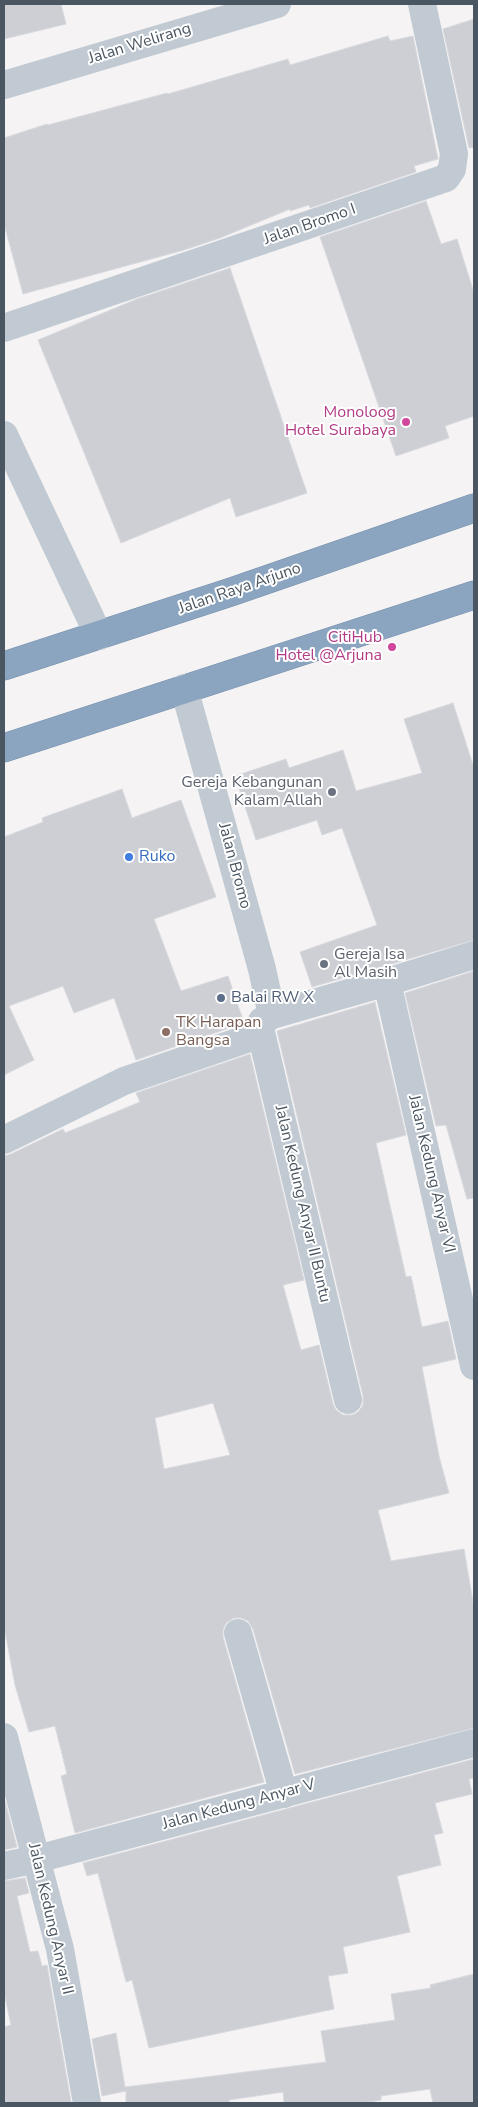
<!DOCTYPE html>
<style>
body{margin:0}
#map{position:relative;width:478px;height:2107px;overflow:hidden;background:#f5f3f3;font-family:"Nunito Sans",sans-serif}
canvas{display:block}
.frame{position:absolute;inset:0;border:5px solid #4a5661;pointer-events:none}
</style>
<div id="map">
<canvas width="478" height="2107"></canvas>
<div class="frame"></div>
</div>
<script>
const g = document.querySelector('canvas').getContext('2d');
g.lineJoin = 'round';
function fill(path, color) {
  g.fillStyle = color;
  g.fill(path, 'evenodd');
}
function poly(rows) {
  const path = new Path2D();
  for (const r of rows) {
    path.moveTo(r[0], r[1]);
    for (let i = 2; i < r.length; i += 2) path.lineTo(r[i], r[i + 1]);
  }
  return path;
}
function strokePath(path, color, width, dash) {
  g.strokeStyle = color;
  g.lineWidth = width;
  g.lineCap = dash ? 'butt' : 'round';
  g.setLineDash(dash || []);
  g.stroke(path);
}
function drawText(font, color, halo, rows, align = 'center') {
  g.font = font + ' "Nunito Sans",sans-serif';
  g.lineWidth = 4;
  g.setLineDash([]);
  g.textBaseline = 'middle';
  g.strokeStyle = halo;
  g.fillStyle = color;
  for (const [text, x, y, turn = 0] of rows) {
    g.save();
    g.translate(x, y);
    g.rotate((+turn || 0) * Math.PI / 180);
    g.textAlign = isNaN(turn) ? turn : align;
    if (halo) g.strokeText(text, 0, 0);
    g.fillText(text, 0, 0);
    g.restore();
  }
}
const building = poly([
 [4,4,61,4,66,24,4,39,4,4],
 [474,19,474,147,469,148,443,29,474,19],
 [388,36,390,41,413,36,438,159,414,166,416,172,310,208,309,205,290,211,290,209,220,238,184,250,23,294,4,224,4,138,47,124,48,125,167,93,168,94,288,59,290,65,388,36],
 [426,201,441,244,457,239,474,293,474,416,445,426,449,438,396,456,320,237,426,201],
 [230,268,307,493,236,517,230,498,121,543,38,340,137,299,230,268],
 [453,703,474,768,474,940,312,987,300,952,377,925,342,828,322,835,317,820,256,840,235,776,286,759,289,768,343,750,356,791,422,773,404,719,453,703],
 [122,789,132,818,181,800,216,897,154,919,181,991,228,976,244,1023,136,1060,114,998,74,1013,63,986,9,1006,34,1060,4,1075,4,837,43,822,42,818,122,789],
 [474,971,474,1198,467,1199,446,1125,436,1126,405,993,474,971],
 [375,1002,406,1135,376,1143,406,1277,411,1276,422,1327,448,1321,456,1359,422,1367,439,1456,449,1493,378,1510,391,1561,464,1549,474,1608,474,1728,295,1774,253,1629,248,1621,241,1618,234,1618,226,1623,223,1630,223,1637,264,1782,75,1833,61,1776,67,1774,55,1726,29,1732,15,1685,4,1626,4,1156,11,1154,63,1129,65,1133,140,1102,136,1093,250,1054,304,1280,283,1285,301,1350,319,1345,333,1404,336,1410,343,1415,352,1415,358,1412,363,1405,363,1396,277,1031,375,1002],
 [213,1403,230,1455,164,1469,155,1418,213,1403],
 [474,1759,474,1778,469,1779,472,1794,435,1803,443,1833,434,1835,441,1865,397,1876,410,1932,343,1947,348,1973,328,1976,334,2009,149,2048,132,1980,126,1982,98,1873,87,1876,83,1863,474,1759],
 [4,1797,17,1847,4,1850,4,1797],
 [25,1878,29,1893,17,1896,30,1952,38,1951,42,1966,47,1965,71,2102,67,2103,4,2103,4,2027,11,2025,4,1992,4,1881,25,1878],
 [474,1974,474,2103,433,2103,430,2089,381,2096,381,2100,362,2103,284,2103,283,2092,229,2100,230,2103,126,2103,126,2091,102,2096,92,2039,116,2033,125,2087,326,2062,321,2031,395,2020,391,1994,431,1988,430,1985,474,1974]
]);
const street = poly([
 [4,85,277,4],
 [4,328,446,178,452,169,454,154,422,4],
 [4,435,99,636],
 [184,688,262,969,272,1015],
 [387,982,474,1366],
 [4,1140,124,1081,261,1034],
 [348,1400,260,1028,262,1021,272,1015,387,982,474,955],
 [238,1633,284,1794],
 [4,1737,60,1949,87,2103],
 [4,1866,37,1859,474,1743]
]);
const highway = poly([
 [4,666,231,592,474,508],
 [4,748,474,595]
]);
const markers = [
 [406,422,5,"#d1479c"],
 [392,647,5,"#d1479c"],
 [332,792,5,"#6b7280"],
 [129,857,5,"#3f7fe0"],
 [324,964,5,"#6b7280"],
 [221,998,5,"#5c6f8a"],
 [166,1032,5,"#8d6e63"]
];
const streetNames = [
 ["Jalan Welirang",140,44,-17],
 ["Jalan Bromo I",310,225,-19],
 ["Jalan Raya Arjuno",240,589,-19],
 ["Jalan Bromo",234,866,75],
 ["Jalan Kedung Anyar VI",431,1174,77],
 ["Jalan Kedung Anyar II Buntu",302,1204,77],
 ["Jalan Kedung Anyar V",239,1805,-15],
 ["Jalan Kedung Anyar II",50,1919,77]
];
const hotelNames = [
 ["Monoloog",396,413],
 ["Hotel Surabaya",396,431],
 ["CitiHub",382,638],
 ["Hotel @Arjuna",382,656]
];
const worshipNames = [
 ["Gereja Kebangunan",322,783],
 ["Kalam Allah",322,801],
 ["Gereja Isa",334,955,"left"],
 ["Al Masih",334,973,"left"]
];
const shopNames = [
 ["Ruko",139,857]
];
const serviceNames = [
 ["Balai RW X",231,998]
];
const educationNames = [
 ["TK Harapan",176,1023],
 ["Bangsa",176,1041]
];
fill(building, '#cdcfd5');
strokePath(building, '#d7d9de', 1);
strokePath(highway, '#7690ad', 29);
strokePath(street, '#c1cad2', 28);
strokePath(highway, '#8ba5c1', 28);
for (const [x, y, r, color] of markers) {
  const dot = new Path2D();
  dot.arc(x, y, r, 0, 2 * Math.PI);
  g.fillStyle = color;
  g.fill(dot);
  strokePath(dot, '#fff', 2);
}
drawText('16px', '#4a5661', '#fff', streetNames);
drawText('16px', '#b23c85', '#fff', hotelNames, 'right');
drawText('16px', '#5b616d', '#fff', worshipNames, 'right');
drawText('16px', '#366cbe', '#fff', shopNames, 'left');
drawText('16px', '#4e5e75', '#fff', serviceNames, 'left');
drawText('16px', '#785e54', '#fff', educationNames, 'left');
</script>
